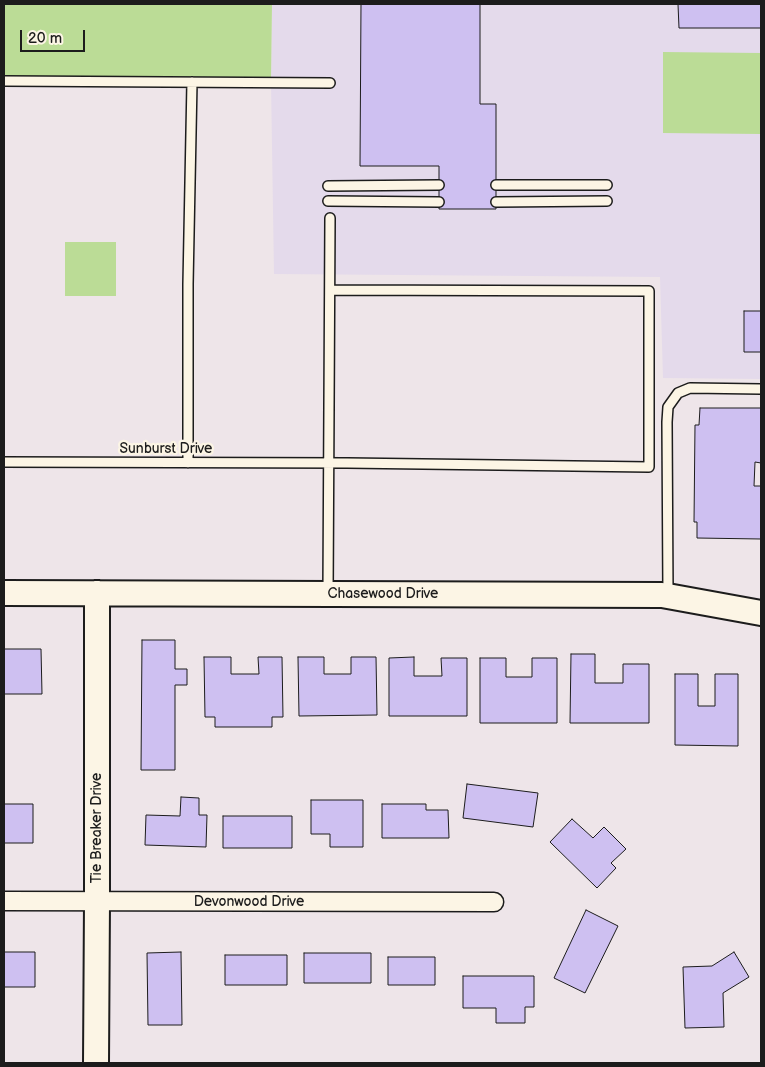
<!DOCTYPE html>
<style>
body{margin:0}
#map{position:relative;width:765px;height:1067px;overflow:hidden;background:#eee5e9;font-family:"Balsamiq Sans",sans-serif}
canvas{display:block}
.frame{position:absolute;inset:0;border:5px solid #1c1c1c;pointer-events:none}
.scale{position:absolute;left:20px;top:30px;width:65px;height:22px;box-sizing:border-box;border:2px solid #1c1c1c;border-top:0;padding-left:6px;font-size:15px;line-height:18px;white-space:nowrap;color:#1c1c1c;-webkit-text-stroke:4px #fcf5e5;paint-order:stroke}
</style>
<div id="map">
<canvas width="765" height="1067"></canvas>
<div class="frame"></div>
<div class="scale">20 m</div>
</div>
<script>
const g = document.querySelector('canvas').getContext('2d');
g.lineJoin = 'round';
function fill(path, color) {
  g.fillStyle = color;
  g.fill(path, 'evenodd');
}
function poly(rows) {
  const path = new Path2D();
  for (const r of rows) {
    path.moveTo(r[0], r[1]);
    for (let i = 2; i < r.length; i += 2) path.lineTo(r[i], r[i + 1]);
  }
  return path;
}
function strokePath(path, color, width, dash) {
  g.strokeStyle = color;
  g.lineWidth = width;
  g.lineCap = dash ? 'butt' : 'round';
  g.setLineDash(dash || []);
  g.stroke(path);
}
function drawText(font, color, halo, rows, align = 'center') {
  g.font = font + ' "Balsamiq Sans",sans-serif';
  g.lineWidth = 4.5;
  g.setLineDash([]);
  g.textBaseline = 'middle';
  g.strokeStyle = halo;
  g.fillStyle = color;
  for (const [text, x, y, turn = 0] of rows) {
    g.save();
    g.translate(x, y);
    g.rotate((+turn || 0) * Math.PI / 180);
    g.textAlign = isNaN(turn) ? turn : align;
    if (halo) g.strokeText(text, 0, 0);
    g.fillText(text, 0, 0);
    g.restore();
  }
}
const built = poly([
 [272,4,761,4,761,379,663,378,660,277,274,274,271,82]
]);
const green = poly([
 [4,4,272,4,271,82,4,81],
 [663,52,761,53,761,134,663,133],
 [65,242,116,242,116,296,65,296]
]);
const building = poly([
 [361,4,480,4,480,104,496,104,496,209,439,209,439,166,360,166,361,4],
 [678,4,761,4,761,28,679,28,678,4],
 [744,311,761,311,761,352,744,352,744,311],
 [700,408,761,408,761,463,755,462,754,486,761,486,761,539,697,538,697,522,694,522,695,425,699,425,700,408],
 [142,640,175,640,175,669,187,669,187,685,175,685,175,770,141,770,142,640],
 [4,649,41,649,42,694,4,694,4,649],
 [571,654,595,654,595,683,623,683,623,664,649,664,649,723,570,723,571,654],
 [204,657,231,657,231,674,259,674,258,657,282,657,283,717,272,717,272,727,215,727,215,717,205,717,204,657],
 [298,657,324,657,324,674,351,674,351,657,376,657,377,715,299,716,298,657],
 [414,657,414,676,442,676,441,658,467,658,467,716,389,716,389,658,414,657],
 [480,658,506,658,506,677,532,677,532,658,557,658,557,723,480,723,480,658],
 [675,674,698,674,698,706,715,706,715,674,738,674,738,746,675,745,675,674],
 [467,784,538,793,533,827,463,818,467,784],
 [181,797,199,798,199,815,207,815,206,847,145,845,146,815,180,816,181,797],
 [311,800,363,800,363,847,330,847,330,834,311,834,311,800],
 [4,804,33,804,33,843,4,843,4,804],
 [382,804,426,804,426,810,448,810,449,838,382,838,382,804],
 [223,816,292,816,292,848,223,848,223,816],
 [572,819,593,838,604,827,626,849,611,863,616,868,597,888,550,842,572,819],
 [586,910,618,926,585,993,554,978,586,910],
 [4,952,35,952,35,987,4,987,4,952],
 [181,952,182,1025,148,1025,147,953,181,952],
 [734,952,749,977,723,993,724,1027,685,1028,683,967,712,966,734,952],
 [304,953,371,953,371,983,304,983,304,953],
 [225,955,287,955,287,985,225,985,225,955],
 [388,957,435,957,435,985,388,985,388,957],
 [463,976,534,976,534,1007,525,1007,525,1023,496,1023,496,1008,463,1008,463,976]
]);
const lane = poly([
 [4,81,330,83],
 [496,185,607,185],
 [328,186,439,185],
 [328,201,439,202],
 [496,202,607,201],
 [4,462,347,463,649,467,649,291,330,290],
 [188,463,188,284,192,82],
 [328,593,330,218],
 [668,595,667,422,668,407,678,393,690,388,761,389]
]);
const street = poly([
 [4,901,494,902]
]);
const secondary = poly([
 [4,593,662,595,761,613],
 [96,1063,97,902,97,593]
]);
const streetNames = [
 ["Sunburst Drive",166,449],
 ["Chasewood Drive",383,594],
 ["Tie Breaker Drive",97,828,-90],
 ["Devonwood Drive",249,902]
];
fill(built, '#e4daeb');
fill(green, '#bbdc96');
fill(building, '#cec0f1');
strokePath(building, '#1c1c1c', 1);
strokePath(lane, '#1c1c1c', 12);
strokePath(street, '#1c1c1c', 21);
strokePath(secondary, '#1c1c1c', 28);
strokePath(lane, '#fcf5e5', 9);
strokePath(street, '#fcf5e5', 18);
strokePath(secondary, '#fcf5e5', 24);
drawText('14px', '#1c1c1c', '#fcf5e5', streetNames);
</script>
